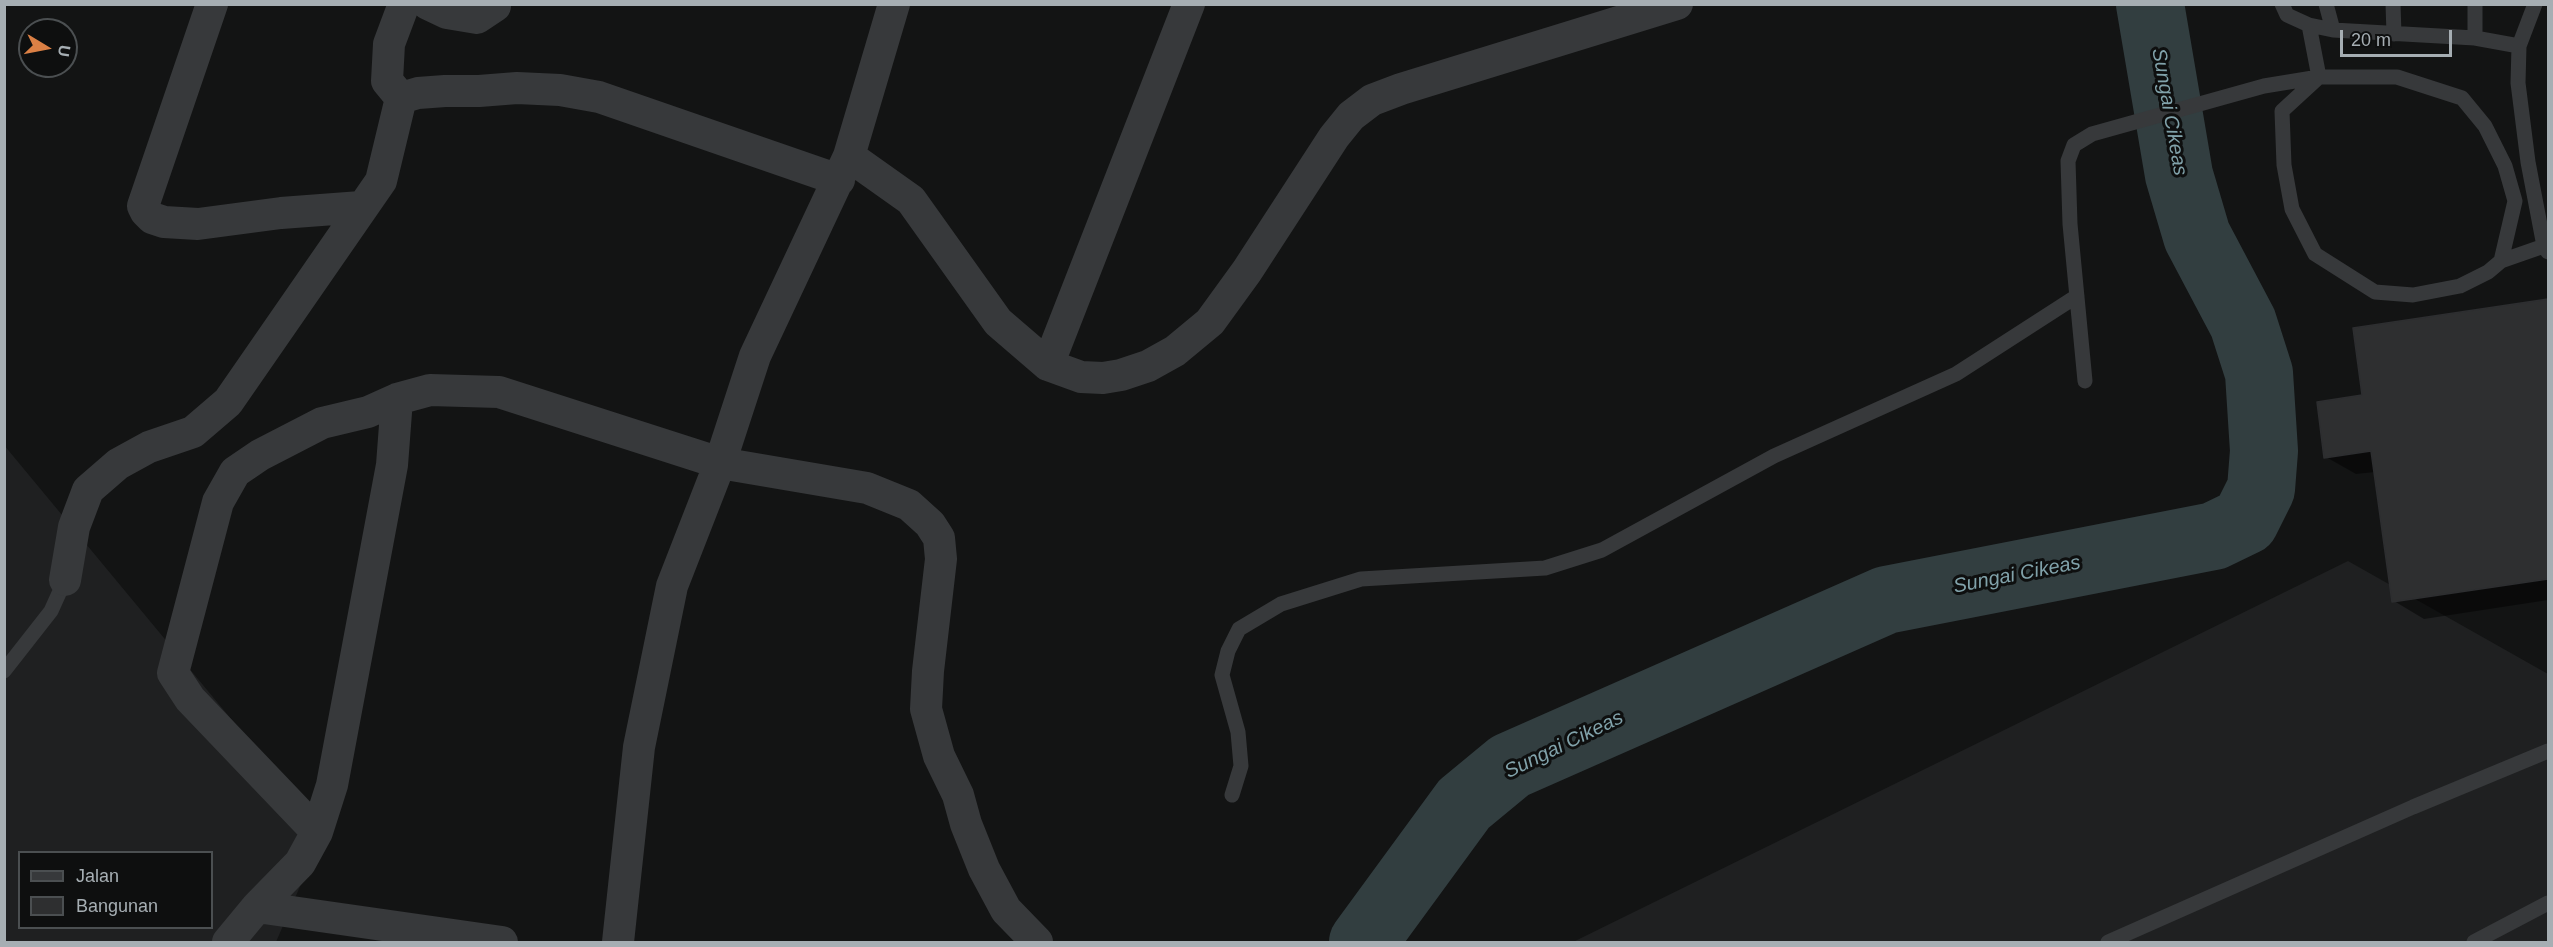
<!DOCTYPE html>
<style>
body{margin:0}
#map{position:relative;width:2553px;height:947px;overflow:hidden;background:#131414;font-family:Arial,sans-serif}
canvas{display:block}
.frame{position:absolute;inset:0;border:6px solid #a6aeb3;pointer-events:none}
.legend{position:absolute;left:18px;top:851px;width:195px;height:78px;box-sizing:border-box;background:#0e0f0f;border:2px solid #4b4f51;margin:0;padding:8px 10px;list-style:none;font-size:18px;color:#a6aeb3}
.legend li{display:flex;align-items:center;gap:12px;height:30px}
.legend b{width:30px;border:2px solid #4b4f51}
.north{position:absolute;left:18px;top:18px;width:60px;height:60px;box-sizing:border-box;background:#0e0f0f;border:2px solid #4b4f51;border-radius:50%;rotate:100deg;font-size:16px;font-weight:700;line-height:24px;text-align:center;color:#a6aeb3}
.north::after{content:'';display:block;margin:auto;width:21px;height:27px;background:#db8045;clip-path:polygon(50% 0,100% 100%,50% 72%,0 100%)}
.scale{position:absolute;left:2340px;top:30px;width:112px;height:27px;box-sizing:border-box;border:3px solid #a6aeb3;border-top:0;padding-left:8px;font-size:18px;line-height:21px;white-space:nowrap;color:#a6aeb3;-webkit-text-stroke:4px #0e0f0f;paint-order:stroke}
</style>
<div id="map">
<canvas width="2553" height="947"></canvas>
<div class="frame"></div>
<ul class="legend">
<li><b style="height:8px;background:#37393b"></b>Jalan</li>
<li><b style="height:16px;background:#2e2f30"></b>Bangunan</li>
</ul>
<div class="north">U</div>
<div class="scale">20 m</div>
</div>
<script>
const g = document.querySelector('canvas').getContext('2d');
g.lineJoin = 'round';
function fill(path, color) {
  g.fillStyle = color;
  g.fill(path, 'evenodd');
}
function poly(rows) {
  const path = new Path2D();
  for (const r of rows) {
    path.moveTo(r[0], r[1]);
    for (let i = 2; i < r.length; i += 2) path.lineTo(r[i], r[i + 1]);
  }
  return path;
}
function strokePath(path, color, width, dash) {
  g.strokeStyle = color;
  g.lineWidth = width;
  g.lineCap = dash ? 'butt' : 'round';
  g.setLineDash(dash || []);
  g.stroke(path);
}
function drawText(font, color, halo, rows, align = 'center') {
  g.font = font + ' Arial,sans-serif';
  g.lineWidth = 6;
  g.setLineDash([]);
  g.textBaseline = 'middle';
  g.strokeStyle = halo;
  g.fillStyle = color;
  for (const [text, x, y, turn = 0] of rows) {
    g.save();
    g.translate(x, y);
    g.rotate((+turn || 0) * Math.PI / 180);
    g.textAlign = isNaN(turn) ? turn : align;
    if (halo) g.strokeText(text, 0, 0);
    g.fillText(text, 0, 0);
    g.restore();
  }
}
const built = poly([
 [4,445,324,831,276,942,5,942],
 [20,852,212,852,212,928,20,928],
 [2348,561,2548,674,2548,942,1573,942]
]);
const shadow = poly([
 [2548,301,2548,600,2424,619,2394,601,2375,472,2356,474,2326,457,2364,397,2354,329]
]);
const river = poly([
 [1363,942,1464,804,1510,766,1886,600,2214,536,2245,521,2261,489,2264,451,2259,373,2243,323,2197,236,2179,175,2150,4]
]);
const building = poly([
 [2548,299,2548,579,2392,602,2371,451,2324,458,2317,402,2362,395,2353,328,2548,299]
]);
const lane = poly([
 [2326,4,2333,30],
 [2393,4,2394,34],
 [2475,4,2475,38,2519,46],
 [2535,4,2519,46,2518,83,2528,162,2544,246,2548,252],
 [2309,25,2333,30,2475,38],
 [2319,77,2397,77,2462,98,2485,126,2505,166,2515,201,2501,261,2488,272,2460,286,2413,295,2375,292,2315,254,2292,209,2284,165,2282,111,2319,77],
 [2501,261,2544,246],
 [2085,381,2070,224,2068,161,2074,145,2092,134,2264,86,2319,77,2309,25,2287,15,2282,4],
 [4,671,51,611,65,580],
 [1232,795,1241,766,1238,732,1222,675,1228,651,1239,629,1281,604,1361,579,1545,568,1602,550,1774,456,1956,374,2077,296],
 [2108,942,2413,807,2548,751],
 [2474,942,2548,903]
]);
const street = poly([
 [212,4,143,206,146,212,152,218,164,222,198,224,281,213,361,207],
 [428,4,447,13,477,18,495,6],
 [401,98,387,81,389,44,404,4],
 [849,156,911,200,998,322,1048,365,1081,377,1103,378,1121,375,1148,366,1175,351,1210,322,1247,271,1334,137,1351,116,1372,100,1401,89,1677,4],
 [1048,365,1189,4],
 [65,580,74,527,88,490,118,464,149,447,193,432,228,402,381,181,401,98,418,93,445,91,479,91,517,88,560,90,599,97,839,180],
 [317,832,190,699,173,673,218,502,235,472,260,455,322,423,368,412,397,399,430,390,499,392,720,463,867,488,909,505,930,524,939,538,941,559,928,671,926,709,939,756,958,795,966,824,984,869,1006,910,1037,942],
 [257,907,502,942],
 [228,942,257,907,300,863,317,832,332,785,392,465,397,399],
 [618,942,639,747,672,586,720,463,755,356,849,156,894,4]
]);
const waterNames = [
 ["Sungai Cikeas",2169,112,80],
 ["Sungai Cikeas",2017,575,-11],
 ["Sungai Cikeas",1564,745,-26]
];
fill(built, '#1f2021');
fill(shadow, '#0007');
strokePath(river, '#323e40', 68);
fill(building, '#2e2f30');
strokePath(building, '#2d2e30', 1.5);
strokePath(lane, '#37393b', 15);
strokePath(street, '#37393b', 32);
drawText('italic 20px', '#81a2aa', '#0e0f0f', waterNames);
</script>
